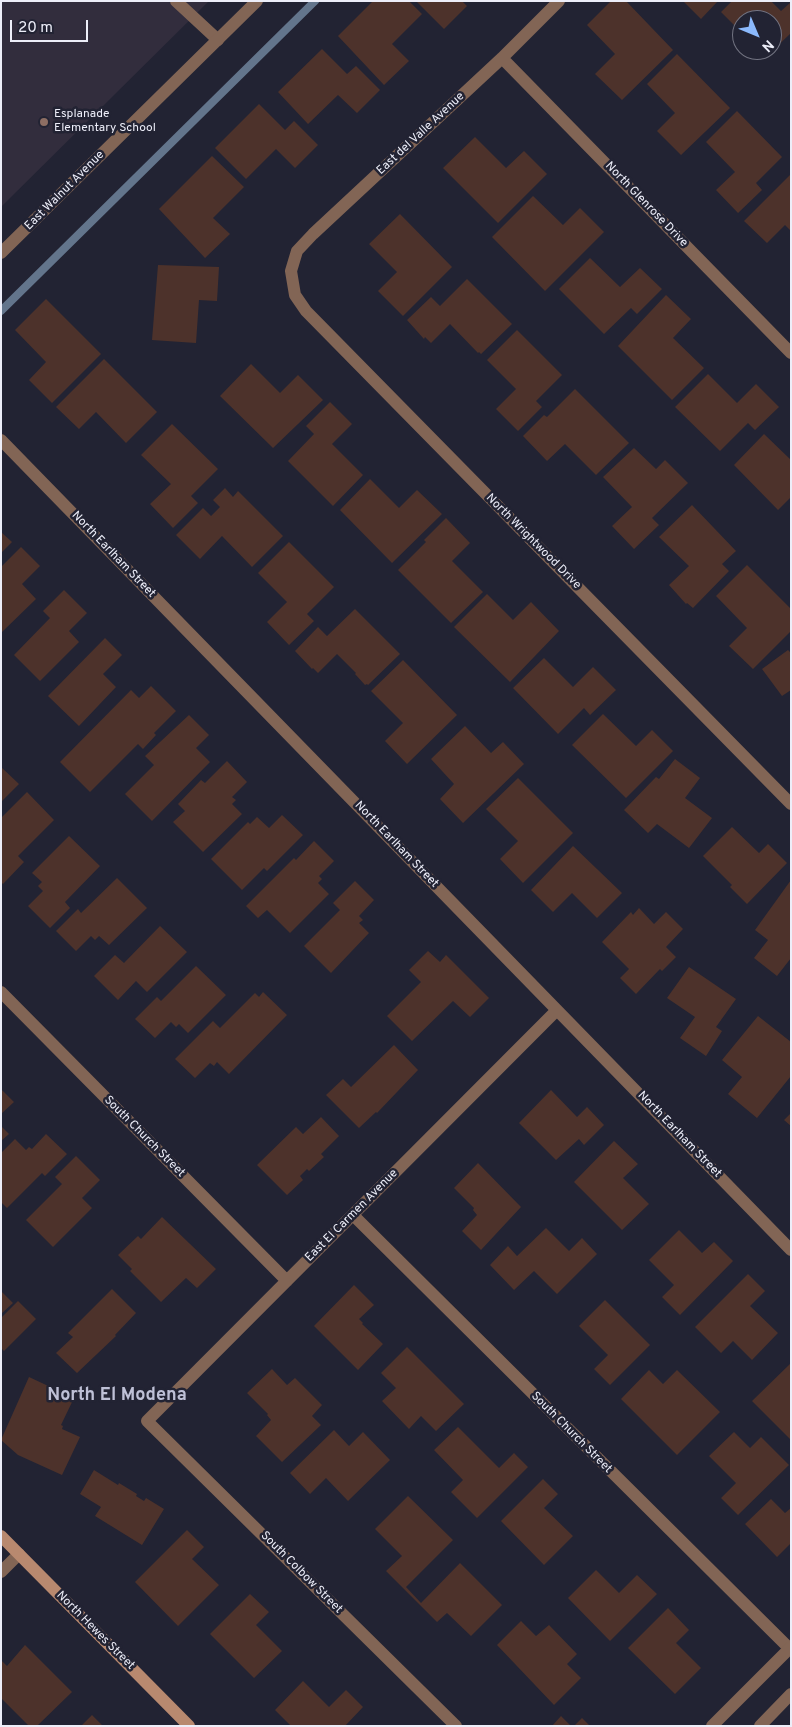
<!DOCTYPE html>
<style>
body{margin:0}
#map{position:relative;width:792px;height:1727px;overflow:hidden;background:#222333;font-family:Overpass,sans-serif}
canvas{display:block}
.frame{position:absolute;inset:0;border:2px solid #edeef9;pointer-events:none}
.north{position:absolute;left:732px;top:10px;width:50px;height:50px;box-sizing:border-box;background:#222333;border:1px solid #737482;border-radius:50%;rotate:135deg;font-size:14px;font-weight:700;line-height:20px;text-align:center;color:#edeef9}
.north::after{content:'';display:block;margin:auto;width:18px;height:22px;background:#8bb9fc;clip-path:polygon(50% 0,100% 100%,50% 72%,0 100%)}
.scale{position:absolute;left:10px;top:20px;width:78px;height:22px;box-sizing:border-box;border:2px solid #edeef9;border-top:0;padding-left:6px;font-size:15px;line-height:18px;white-space:nowrap;color:#edeef9;-webkit-text-stroke:4px #222333;paint-order:stroke}
</style>
<div id="map">
<canvas width="792" height="1727"></canvas>
<div class="frame"></div>
<div class="north">N</div>
<div class="scale">20 m</div>
</div>
<script>
const g = document.querySelector('canvas').getContext('2d');
g.lineJoin = 'round';
function fill(path, color) {
  g.fillStyle = color;
  g.fill(path, 'evenodd');
}
function poly(rows) {
  const path = new Path2D();
  for (const r of rows) {
    path.moveTo(r[0], r[1]);
    for (let i = 2; i < r.length; i += 2) path.lineTo(r[i], r[i + 1]);
  }
  return path;
}
function strokePath(path, color, width, dash) {
  g.strokeStyle = color;
  g.lineWidth = width;
  g.lineCap = dash ? 'butt' : 'round';
  g.setLineDash(dash || []);
  g.stroke(path);
}
function drawText(font, color, halo, rows, align = 'center') {
  g.font = font + ' Overpass,sans-serif';
  g.lineWidth = 5;
  g.setLineDash([]);
  g.textBaseline = 'middle';
  g.strokeStyle = halo;
  g.fillStyle = color;
  for (const [text, x, y, turn = 0] of rows) {
    g.save();
    g.translate(x, y);
    g.rotate((+turn || 0) * Math.PI / 180);
    g.textAlign = isNaN(turn) ? turn : align;
    if (halo) g.strokeText(text, 0, 0);
    g.fillText(text, 0, 0);
    g.restore();
  }
}
const education = poly([
 [1,1,209,1,1,207]
]);
const stream = poly([
 [1,311,315,1]
]);
const building = poly([
 [373,1,409,1,422,14,392,44,409,61,384,85,338,36],
 [416,1,462,1,467,6,444,29],
 [611,1,626,1,673,50,622,100,595,74,615,54,587,25],
 [683,1,718,1,701,19],
 [732,1,771,1,781,11,791,2,791,33,766,57,759,50,772,50,772,20,742,20,742,33,721,12],
 [322,49,347,74,356,66,380,90,357,113,338,95,308,124,278,92],
 [677,54,730,108,681,155,657,131,675,113,647,84],
 [259,104,285,130,294,121,318,145,295,168,276,149,246,179,215,148],
 [737,111,782,157,756,183,762,190,738,213,716,190,735,172,706,142],
 [475,137,506,168,524,151,547,174,498,223,443,168],
 [212,156,244,187,213,218,230,234,205,258,159,209],
 [791,174,791,231,785,225,767,243,744,221],
 [533,196,563,225,580,208,604,232,545,291,492,237],
 [400,214,452,267,403,316,378,291,397,272,369,244],
 [590,258,620,287,640,268,662,289,637,314,631,308,604,334,559,289],
 [158,265,219,267,217,301,199,300,196,343,152,340],
 [467,279,512,324,481,354,479,352,478,353,450,324,431,343,425,337,424,339,407,320,431,297,440,306],
 [666,295,691,319,673,338,704,368,672,400,618,346],
 [46,299,101,354,52,403,29,380,46,362,15,330],
 [517,330,562,375,536,401,542,407,518,431,496,409,516,389,487,360],
 [104,359,157,412,126,443,96,412,79,429,56,407],
 [251,364,280,393,298,375,323,400,273,448,220,396],
 [708,374,737,403,756,384,779,407,755,430,748,423,720,451,675,407],
 [575,389,629,443,596,475,565,444,547,461,523,436,544,415,547,417],
 [330,402,352,424,332,444,363,475,333,506,288,461,314,434,306,426],
 [172,424,218,469,191,496,198,503,173,528,150,504,171,484,141,455],
 [764,434,791,460,791,497,778,510,734,465],
 [634,448,656,469,665,460,688,483,652,518,659,525,634,549,612,526,632,507,603,477],
 [370,479,399,508,417,490,442,514,392,563,340,510],
 [225,488,233,497,238,491,283,536,252,567,222,536,200,559,176,535,203,508,211,516,220,507,213,500],
 [692,505,736,551,722,564,729,571,693,608,687,603,686,604,669,585,689,566,659,537],
 [446,518,470,543,452,561,483,592,451,623,398,570,426,542,424,540],
 [1,532,12,542,1,553],
 [289,542,334,587,307,614,314,621,289,645,267,622,287,602,258,573],
 [21,547,40,566,22,584,36,599,1,633,1,567],
 [747,565,791,609,791,631,753,669,729,646,747,628,716,596],
 [64,590,87,613,69,631,79,642,40,681,14,655,50,618,43,611],
 [487,594,513,620,531,602,559,631,510,682,454,627],
 [355,609,400,654,368,685,367,684,365,685,355,674,356,673,337,654,318,673,313,668,312,669,295,651,318,627,327,636],
 [105,638,122,655,103,674,116,687,79,726,48,696],
 [788,650,791,653,791,690,782,696,762,669],
 [544,658,573,687,593,667,616,690,590,715,584,708,558,734,513,688],
 [403,660,457,715,407,764,385,741,403,723,371,691],
 [151,686,176,711,154,733,156,735,143,749,138,744,90,792,60,762,131,690,139,698],
 [603,714,636,746,652,730,673,751,626,798,572,745],
 [189,715,209,735,196,748,210,762,152,821,125,794,154,765,145,756],
 [465,726,491,753,503,742,524,764,463,823,440,799,454,784,431,759],
 [675,759,700,778,685,798,712,818,689,848,657,824,648,833,624,810,656,777,659,779],
 [227,761,247,782,232,797,236,800,232,804,242,814,203,852,173,822,185,811,178,804,201,780,205,783],
 [1,767,19,784,1,802],
 [518,778,573,833,523,883,500,859,518,841,486,809],
 [27,792,54,820,18,856,24,862,3,884,1,882,1,818],
 [282,815,303,835,267,871,264,868,242,890,211,859,248,822,250,824,257,817,269,828],
 [732,827,759,853,768,844,787,863,747,904,730,887,732,885,703,856],
 [69,836,100,866,65,902,70,908,50,928,28,906,43,891,38,886,42,882,32,873],
 [314,841,334,861,319,876,322,879,318,883,329,894,290,933,267,910,258,918,246,906,294,858,296,860],
 [573,846,622,893,597,918,572,893,553,912,531,890],
 [117,878,147,908,109,945,99,936,95,940,91,936,76,951,56,931,78,909,81,913],
 [791,880,791,958,777,976,754,958,768,940,755,930],
 [355,881,374,900,359,916,363,920,359,923,369,933,331,973,304,946,340,910,333,903],
 [639,908,654,924,666,912,683,929,666,947,676,957,662,971,660,969,636,994,620,978,629,969,602,942,631,912,633,915],
 [160,926,187,952,147,992,136,981,118,1000,94,976,115,955,124,963],
 [428,951,440,962,446,955,489,998,470,1017,453,1001,412,1041,387,1016,421,982,409,970],
 [196,966,226,995,188,1033,179,1024,176,1027,171,1022,155,1038,135,1019,157,997,161,1001],
 [689,967,736,999,716,1027,722,1031,706,1056,680,1038,695,1017,667,998],
 [263,992,287,1015,229,1074,217,1062,214,1066,210,1063,195,1078,175,1059,213,1021,220,1028,255,993,259,997],
 [758,1016,791,1042,791,1076,757,1118,728,1094,742,1077,722,1060],
 [394,1045,418,1070,377,1113,376,1112,359,1128,326,1095,343,1079,351,1087],
 [1,1089,14,1102,1,1114],
 [551,1090,577,1117,587,1107,604,1125,584,1145,579,1139,556,1160,519,1123],
 [791,1113,791,1126,784,1120],
 [321,1117,339,1136,321,1154,324,1157,309,1171,307,1169,300,1176,303,1180,287,1195,257,1165,296,1127,303,1134],
 [1,1126,9,1134,1,1141],
 [46,1134,67,1154,45,1176,42,1173,7,1208,1,1202,1,1153,15,1139,26,1150,29,1147,32,1149],
 [614,1141,638,1164,623,1178,649,1204,622,1230,574,1182],
 [76,1156,100,1180,82,1198,92,1208,53,1247,26,1220,62,1184,55,1177],
 [478,1163,521,1207,481,1250,462,1231,477,1215,473,1210,474,1208,454,1188],
 [162,1217,216,1269,197,1288,186,1278,161,1302,130,1271,132,1269,118,1255,138,1236,141,1239],
 [546,1228,569,1251,582,1238,597,1254,557,1294,534,1271,514,1290,490,1265,508,1246,517,1256],
 [679,1230,702,1253,714,1242,733,1261,680,1315,662,1297,674,1285,649,1260],
 [748,1274,765,1291,750,1306,778,1333,752,1360,733,1341,721,1353,695,1327],
 [354,1285,374,1305,359,1319,363,1323,362,1324,383,1344,358,1370,314,1326],
 [112,1289,136,1313,115,1335,116,1336,77,1373,56,1353,73,1337,68,1333],
 [1,1291,13,1303,1,1314],
 [605,1300,650,1345,610,1385,594,1369,608,1355,579,1326],
 [18,1301,36,1319,4,1351,1,1348,1,1318],
 [407,1347,464,1404,436,1431,421,1416,409,1429,382,1401,396,1388,381,1373],
 [791,1363,791,1440,752,1401],
 [272,1369,287,1385,295,1378,322,1405,312,1416,321,1425,282,1462,256,1436,271,1420,267,1415,268,1414,247,1393],
 [649,1370,663,1384,677,1370,720,1412,677,1455,621,1399],
 [29,1377,74,1398,61,1425,63,1426,62,1429,80,1437,62,1475,18,1455,1,1440],
 [458,1427,499,1468,514,1453,528,1467,477,1518,451,1492,463,1480,434,1450],
 [334,1430,349,1446,363,1432,390,1460,348,1501,326,1478,310,1494,290,1473],
 [734,1432,750,1448,761,1437,789,1465,738,1515,721,1498,736,1483,709,1456],
 [94,1470,118,1485,119,1483,137,1494,136,1496,144,1501,146,1498,164,1509,142,1545,95,1516,101,1507,80,1494],
 [543,1479,558,1494,544,1508,573,1536,544,1565,501,1521],
 [408,1496,453,1540,406,1587,421,1603,460,1563,502,1605,471,1636,447,1613,437,1622,386,1571,402,1556,375,1529],
 [771,1499,785,1513,791,1508,791,1543,777,1557,745,1524],
 [187,1530,204,1547,192,1559,219,1585,178,1626,135,1582],
 [596,1570,619,1593,637,1575,657,1594,610,1641,568,1598],
 [250,1594,269,1612,256,1625,282,1651,254,1678,210,1634],
 [668,1608,689,1630,676,1643,701,1668,675,1694,628,1648],
 [521,1621,536,1636,549,1625,577,1654,567,1664,581,1678,554,1705,497,1645],
 [25,1645,72,1692,37,1726,29,1726,1,1698,1,1660,7,1666],
 [303,1681,329,1707,346,1690,363,1707,345,1726,291,1726,275,1710],
 [92,1715,103,1726,81,1726],
 [561,1716,571,1726,552,1726],
 [582,1718,590,1726,574,1726]
]);
const service = poly([
 [176,1,218,40]
]);
const minor = poly([
 [559,1,502,58,313,234,297,251,291,271,295,295,306,311,791,804],
 [502,58,791,353],
 [1,440,791,1250],
 [1,992,287,1281],
 [353,1215,791,1650],
 [1,1572,19,1554],
 [456,1726,147,1421,557,1010]
]);
const tertiary = poly([
 [1,253,257,1],
 [712,1726,791,1647],
 [760,1726,791,1694]
]);
const secondary = poly([
 [1,1536,189,1726]
]);
const markers = [
 [44,122,5,"#8d6e63"]
];
const poiNames = [
 ["Esplanade",54,115],
 ["Elementary School",54,129]
];
const streetNames = [
 ["East del Valle Avenue",421,134,-43],
 ["East Walnut Avenue",65,191,-45],
 ["North Glenrose Drive",646,205,46],
 ["North Wrightwood Drive",533,542,45],
 ["North Earlham Street",113,555,46],
 ["North Earlham Street",396,845,46],
 ["North Earlham Street",679,1135,46],
 ["South Church Street",144,1137,45],
 ["East El Carmen Avenue",352,1216,-45],
 ["South Church Street",571,1433,45],
 ["South Colbow Street",301,1573,45],
 ["North Hewes Street",95,1631,45]
];
const districtNames = [
 ["North El Modena",117,1396]
];
fill(education, '#322d3d');
strokePath(stream, '#63758c', 8);
fill(building, '#4d322b');
strokePath(service, '#826555', 12);
strokePath(minor, '#826555', 12);
strokePath(tertiary, '#826555', 12);
strokePath(secondary, '#b8896f', 12);
for (const [x, y, r, color] of markers) {
  const dot = new Path2D();
  dot.arc(x, y, r, 0, 2 * Math.PI);
  g.fillStyle = color;
  g.fill(dot);
  strokePath(dot, '#222333', 2);
}
drawText('12px', '#edeef9', '#222333', poiNames, 'left');
drawText('12px', '#edeef9', '#222333', streetNames);
drawText('bold 18px', '#bec0d6', '#222333', districtNames);
</script>
